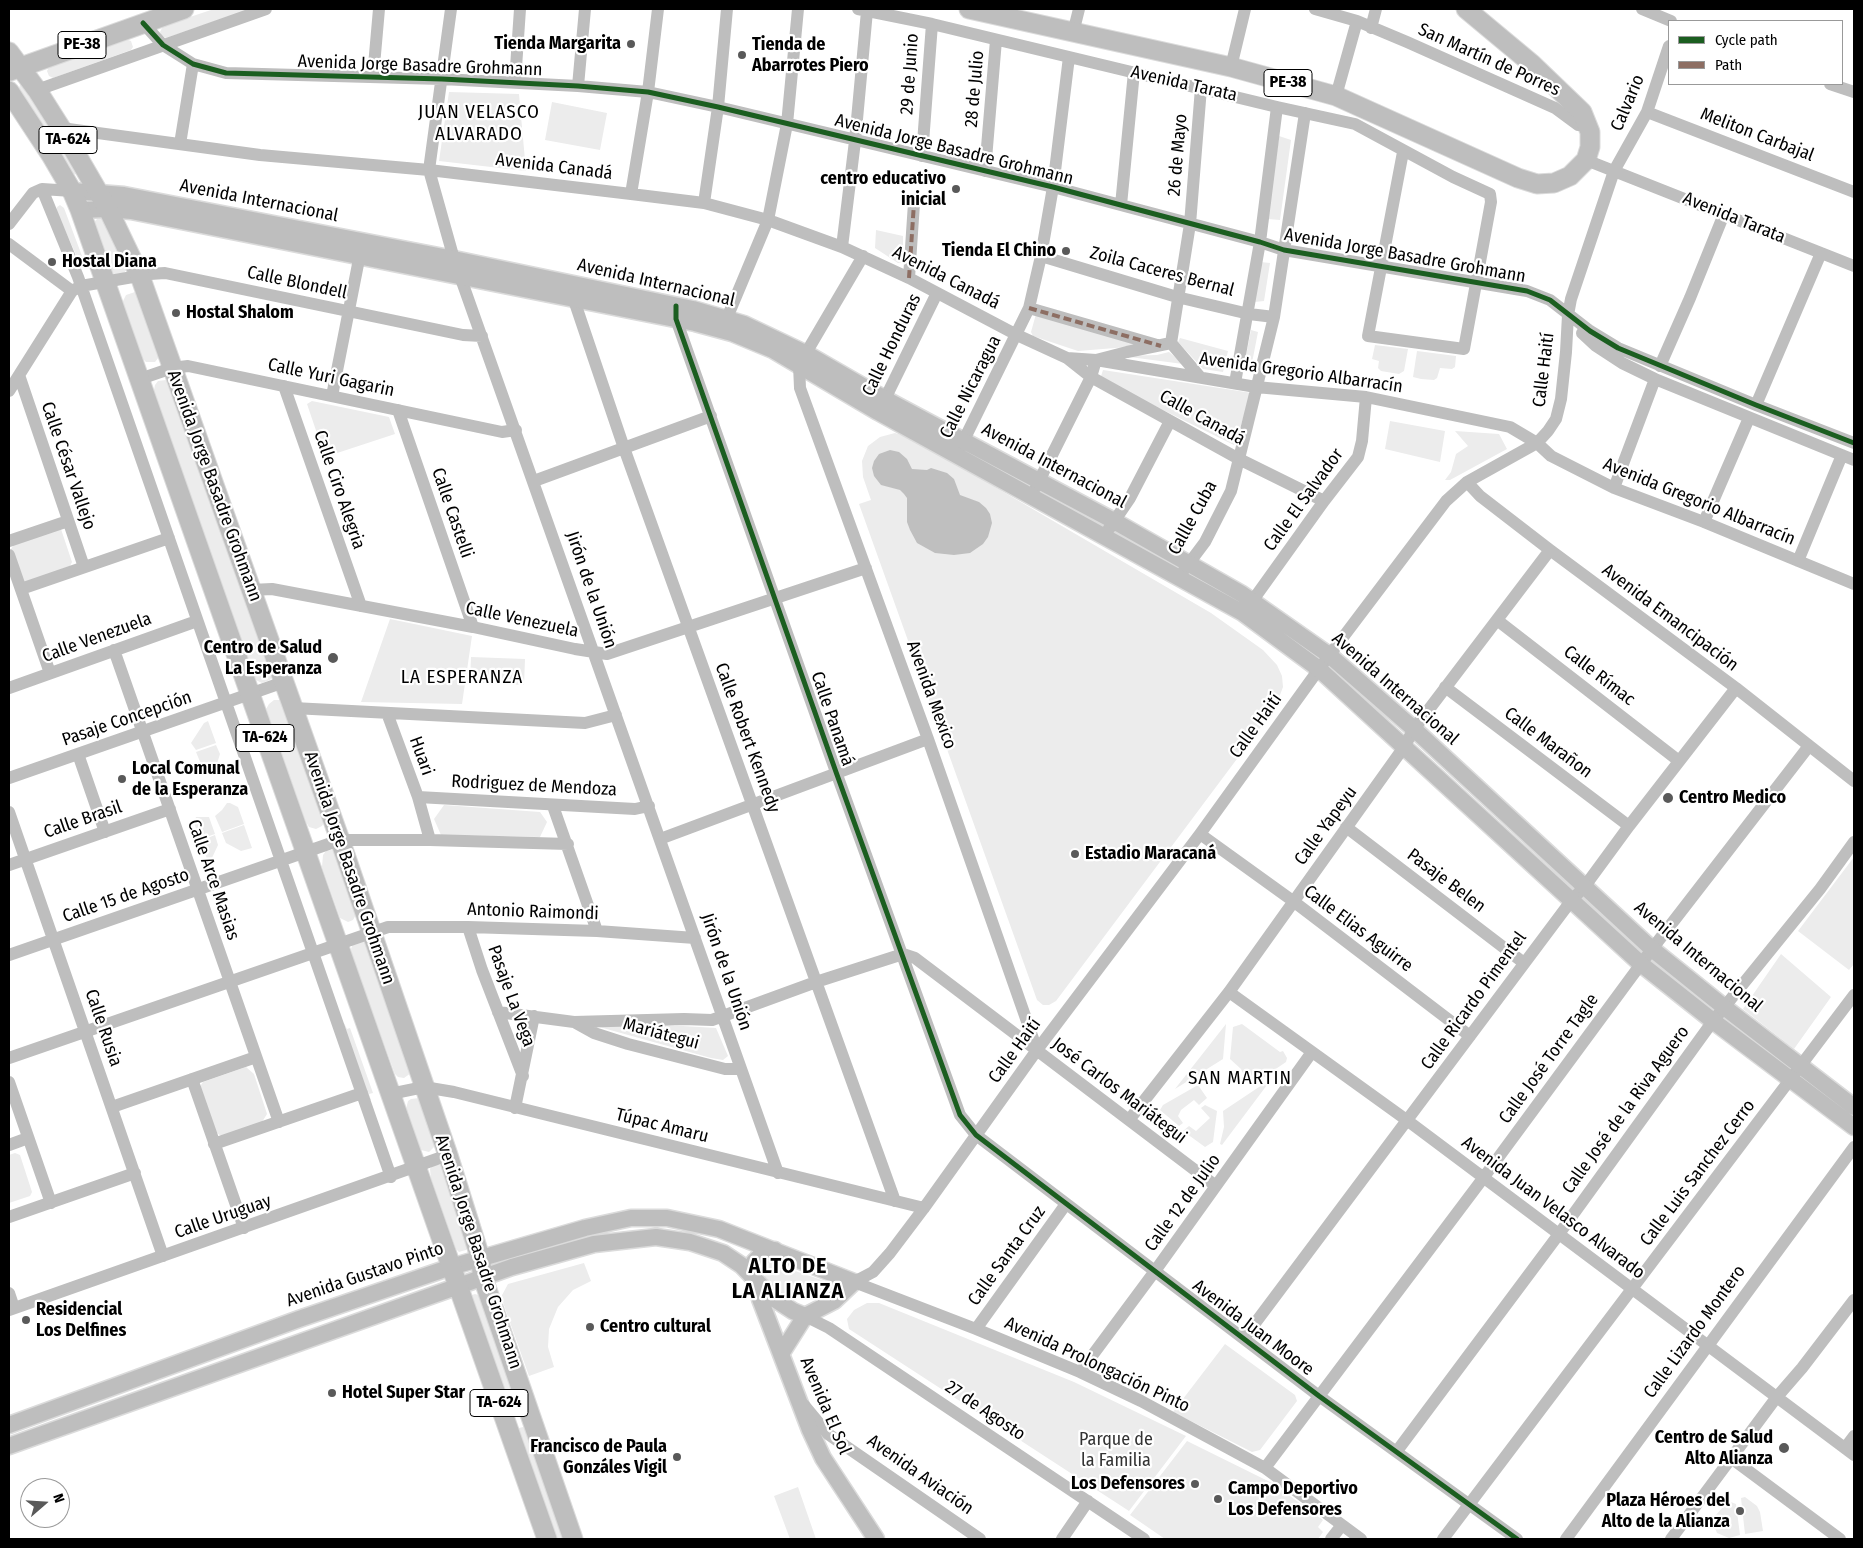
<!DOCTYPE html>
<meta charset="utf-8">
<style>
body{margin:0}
#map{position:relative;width:1863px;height:1548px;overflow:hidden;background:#fff;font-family:"Fira Sans Condensed",sans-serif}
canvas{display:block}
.frame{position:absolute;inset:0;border:10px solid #000;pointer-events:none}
.legend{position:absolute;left:1668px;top:20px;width:175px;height:65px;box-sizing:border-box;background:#fff;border:1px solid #999;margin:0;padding:6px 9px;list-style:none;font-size:15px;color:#000}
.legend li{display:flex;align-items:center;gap:10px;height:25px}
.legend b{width:25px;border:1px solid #999}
.north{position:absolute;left:20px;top:1478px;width:50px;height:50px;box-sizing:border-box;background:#fff;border:1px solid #999;border-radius:50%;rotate:71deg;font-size:14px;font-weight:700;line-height:20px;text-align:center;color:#000}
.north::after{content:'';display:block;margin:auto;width:18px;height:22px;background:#595959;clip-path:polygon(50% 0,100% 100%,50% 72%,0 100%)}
</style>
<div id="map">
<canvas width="1863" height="1548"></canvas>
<div class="frame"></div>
<ul class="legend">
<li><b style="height:6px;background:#1b5e20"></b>Cycle path</li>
<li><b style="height:6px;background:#8d6e63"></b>Path</li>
</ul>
<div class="north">N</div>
</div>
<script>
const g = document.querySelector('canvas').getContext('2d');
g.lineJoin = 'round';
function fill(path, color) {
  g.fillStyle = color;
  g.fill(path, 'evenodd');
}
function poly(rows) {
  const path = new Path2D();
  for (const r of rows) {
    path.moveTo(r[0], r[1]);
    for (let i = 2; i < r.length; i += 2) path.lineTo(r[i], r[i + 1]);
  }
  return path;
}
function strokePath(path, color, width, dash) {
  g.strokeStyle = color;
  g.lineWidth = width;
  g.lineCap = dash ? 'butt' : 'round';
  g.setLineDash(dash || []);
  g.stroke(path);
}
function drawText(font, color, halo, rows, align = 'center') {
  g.font = font + ' "Fira Sans Condensed",sans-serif';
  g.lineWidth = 4.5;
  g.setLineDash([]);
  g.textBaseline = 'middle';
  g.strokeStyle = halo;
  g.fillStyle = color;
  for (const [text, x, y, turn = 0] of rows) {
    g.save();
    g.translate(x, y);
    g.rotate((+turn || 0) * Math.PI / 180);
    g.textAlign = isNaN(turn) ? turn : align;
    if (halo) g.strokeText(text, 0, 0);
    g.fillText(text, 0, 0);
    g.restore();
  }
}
const green = poly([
 [214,9,250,9,166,38,161,35,160,32,163,26],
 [128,40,131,41,133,47,131,50,53,78,49,76,47,71,49,67],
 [21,82,24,82,77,174,70,175,19,88],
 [449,92,519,94,526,171,439,161],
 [552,102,607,113,600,150,545,140],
 [1279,136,1291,140,1280,220,1268,219],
 [60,205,64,208,85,264,85,266,81,266,56,210,57,207],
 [100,216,104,216,127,269,124,273,116,275,112,273,93,223],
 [876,230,903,236,903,263,898,263,875,248],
 [1260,262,1270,263,1264,301,1254,302],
 [135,292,141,296,159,357,155,362,146,362,141,357,124,309,123,301,126,295],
 [1036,314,1140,346,1078,351,1033,336,1031,332],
 [1251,330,1258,332,1251,368,1244,367],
 [1180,338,1228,351,1223,372,1203,369,1178,342],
 [1375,345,1408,349,1404,371,1399,374,1381,371,1378,368,1379,361,1372,359],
 [1417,351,1456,356,1455,367,1452,369,1440,368,1437,378,1434,380,1421,379,1413,377],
 [1169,352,1183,364,1122,356,1157,355],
 [1103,370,1252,393,1234,445,1100,379],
 [166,380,172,383,273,674,270,680,262,683,256,680,252,674,155,395,154,390,155,385,158,381],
 [312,401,389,417,395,434,325,457,307,404],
 [1390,421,1445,431,1440,462,1385,449],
 [1455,431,1499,434,1507,449,1450,480,1445,480,1451,472,1456,454,1468,446],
 [895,433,911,438,1211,613,1263,650,1277,665,1282,676,1283,687,1275,708,1056,1001,1049,1005,1043,1005,1037,1000,859,504,871,500,863,477,862,461,868,446,880,437],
 [61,529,72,562,70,566,24,583,10,551,14,544],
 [390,619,472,636,462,704,361,702],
 [471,657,525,659,524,685,470,682],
 [274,700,280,700,286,704,326,819,322,826,316,829,309,827,306,822,269,718,266,709,269,704],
 [208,721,216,743,196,750,191,743,204,723],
 [216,745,220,754,215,770,214,771,203,769,196,752],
 [227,803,230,803,238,807,244,824,222,832,215,816,222,810],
 [444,805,540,812,547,822,540,837,441,835,434,819],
 [196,817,209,817,215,834,200,839,194,823],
 [244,825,252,848,241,851,226,843,222,833],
 [215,835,218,845,211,860,208,861,200,841],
 [331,850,336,851,358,911,353,920,348,922,340,918,322,867,323,855,326,851],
 [1854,857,1854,964,1849,970,1798,931],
 [365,940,411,1073,404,1078,398,1077,395,1074,352,956,351,949,353,944],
 [1781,954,1831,997,1794,1049,1743,1009],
 [583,1020,716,1028,728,1056,723,1060,711,1058,585,1023],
 [342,1023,344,1023,347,1029,350,1028,373,1093,369,1094,371,1100,369,1101],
 [1226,1024,1223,1059,1175,1089],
 [1242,1024,1280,1052,1283,1051,1287,1058,1286,1062,1261,1079,1248,1084,1241,1069,1230,1059,1233,1027],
 [246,1067,254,1074,267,1114,262,1122,221,1136,214,1131,199,1088,203,1082],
 [1265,1083,1267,1085,1222,1145,1220,1144,1224,1127,1223,1111],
 [1198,1085,1207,1098,1199,1105,1194,1100,1181,1110,1178,1116,1183,1123,1179,1126,1160,1110,1163,1105],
 [419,1098,435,1146,429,1152,421,1150,406,1109,408,1101,411,1099],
 [1205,1105,1217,1111,1213,1142,1205,1147,1183,1131,1189,1126,1196,1131,1210,1118,1201,1108],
 [15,1153,20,1155,32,1192,30,1196,9,1203,9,1155],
 [433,1164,442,1165,468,1246,466,1250,462,1251,459,1252,456,1249,431,1178,430,1169],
 [768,1262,834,1284,832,1289,818,1295,803,1298,779,1292,766,1281,762,1264],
 [584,1263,591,1281,573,1290,558,1307,549,1329,548,1347,554,1367,529,1376,501,1297,508,1284],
 [475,1294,478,1295,481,1301,521,1412,520,1415,515,1417,511,1417,471,1298,472,1295],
 [867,1303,879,1303,1074,1382,1186,1436,1129,1511,849,1329,847,1319,854,1310],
 [1225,1344,1295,1395,1297,1401,1260,1450,1252,1452,1173,1412],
 [523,1427,526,1429,563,1536,562,1539,553,1539,516,1433,519,1428],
 [1187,1441,1272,1483,1323,1520,1318,1527,1323,1532,1318,1539,1165,1539,1130,1515],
 [798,1487,816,1539,790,1539,774,1496],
 [1745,1497,1757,1506,1760,1512,1763,1531,1745,1534,1741,1498],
 [1728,1501,1736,1504,1740,1535,1729,1538,1717,1533,1714,1526,1710,1522]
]);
const water = poly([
 [890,450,899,452,907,459,912,469,927,470,931,468,947,473,954,479,960,495,979,502,986,508,990,514,992,523,988,537,983,544,970,553,954,555,935,553,917,543,910,530,907,522,907,498,904,494,900,490,881,485,874,476,872,468,874,461,879,454]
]);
const minor = poly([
 [451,9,429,170,454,259,778,1173],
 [858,9,932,24,1277,107,1355,124,1453,177,1490,194,1491,202,1464,349,1368,336,1403,152],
 [1315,9,1357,21,1407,42,1555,108,1578,125,1589,125],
 [1642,9,1671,21],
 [143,23,163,45,193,64,226,73,442,79,578,86,648,92,718,107,1053,187,1260,242,1284,250,1527,291,1550,300,1590,331,1618,348,1756,405,1854,443],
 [1371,28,1376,9],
 [1073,33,1079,9],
 [1231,67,1245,9],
 [373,77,379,9],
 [515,82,520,9],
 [1830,84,1854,92],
 [578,86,585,9],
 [37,90,266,9],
 [1336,96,1357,21],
 [1647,112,1854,192],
 [61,128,260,155,429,170,631,194,704,203,768,220,842,247,909,278,1017,335,1067,358,1091,377,1239,459,1324,501],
 [180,144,193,64],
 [922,156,932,24],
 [1586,160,1854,266],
 [985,171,996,40],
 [42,189,78,277,391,1177],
 [631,194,648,92,658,9],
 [704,203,718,107,727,9],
 [1121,205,1134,72],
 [9,224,33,193,42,189,72,191],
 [9,244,72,291],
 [842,247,855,141,867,11],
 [863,256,799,365,800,388,928,739,1037,1050],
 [1041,256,1177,297,1249,314,1274,317],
 [909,278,914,203],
 [574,292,574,300,624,448,895,1201],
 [1029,308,1157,345],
 [676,314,676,319,836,772,960,1115,976,1135,1319,1396,1517,1539],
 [729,326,727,318,768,220,787,124,798,9],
 [1582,333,1596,346,1622,363,1655,379,1854,460],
 [1171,343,1190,224,1201,88],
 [1171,343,1200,377],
 [1067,358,1096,360,1256,387,1366,397,1510,427,1537,443,1551,456,1614,488,1704,522,1854,584],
 [1660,366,1690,298,1724,214],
 [19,375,84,567],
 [140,379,172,368,188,366,502,432,516,430],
 [1235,383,1260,242,1277,107],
 [284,386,361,606],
 [9,391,72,291,81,286,150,274,165,273,463,335,482,336],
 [332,396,361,249],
 [882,405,937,293],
 [1756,405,1821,253],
 [398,410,473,627],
 [960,448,1029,308,1041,256,1053,187,1069,57],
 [534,481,711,416],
 [1467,482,1480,496,1550,550,1736,688,1854,781],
 [1036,487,1091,377,1096,360,1127,352,1171,343],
 [1614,488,1655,379],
 [1704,522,1749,418],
 [1104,536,1130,498,1170,421],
 [9,541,68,521],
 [9,555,50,673],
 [1798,561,1842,455],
 [1184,570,1205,542,1231,491,1274,317,1305,113],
 [21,589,169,538],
 [251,590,272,589,473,627,575,649,607,654,866,568],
 [1248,607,1324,501,1358,457,1362,441,1366,397],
 [1497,620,1679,761],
 [114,650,279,1122],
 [1445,687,1629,826],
 [9,688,197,621],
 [293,708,585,723,616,715],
 [387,713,418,797,430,840],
 [78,754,105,832],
 [9,778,284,682],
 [418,797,635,809,649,806],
 [553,806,597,931],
 [9,812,163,1256],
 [1346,827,1524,963],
 [1200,834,1293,901,1470,1036],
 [660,839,928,739],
 [9,865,170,809],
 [468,927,482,970,523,1076],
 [9,955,340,840,430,840,568,844],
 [1229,992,1408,1121,1854,1455],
 [498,1012,574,1022,684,1019,712,1020,816,982,903,954,915,958,1216,1186],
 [576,1023,594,1033,628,1044,725,1069,741,1069],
 [9,1058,388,927,468,927,597,931,695,938],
 [192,1079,244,1228],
 [9,1082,51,1203],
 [390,1094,424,1087,454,1092,924,1208],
 [112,1107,256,1057],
 [515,1108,534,1016],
 [1129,1120,1229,992,1404,747,1414,729,1550,550],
 [214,1144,362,1093],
 [9,1145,28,1138],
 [9,1217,135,1173],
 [854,1282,873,1272,890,1253,924,1208,1037,1050,1200,834,1319,669,1446,501,1467,482,1537,443,1548,431,1556,419,1561,399,1566,352,1568,315,1571,299,1614,171,1647,112,1669,46],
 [854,1282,976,1329,1080,1372,1141,1401,1265,1468,1361,1539],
 [9,1293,14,1308],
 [9,1310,448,1155],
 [805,1316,829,1328,1144,1539],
 [976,1329,1066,1204],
 [1244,1338,1571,901,1585,886,1629,826,1736,688],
 [1080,1372,1155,1271,1312,1052],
 [804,1405,828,1434,980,1539],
 [1845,1448,1854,1436],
 [1397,1451,1559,1234,1713,1021,1820,889,1854,842],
 [1731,1458,1840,1539],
 [1265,1468,1484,1177,1652,949,1809,746],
 [1062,1539,1088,1501],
 [1331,1539,1342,1525],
 [1443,1539,1854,995],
 [1566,1539,1854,1147],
 [1671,1539,1776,1398,1802,1368,1854,1300]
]);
const major = poly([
 [72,191,124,195,454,259,693,309,744,324,807,354,885,399,1114,521,1242,594,1329,655,1414,729,1652,949,1724,1007,1854,1107],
 [80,210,108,209,131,211,695,323,732,333,773,350,878,412,1243,613,1319,669,1641,964,1713,1021,1854,1127],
 [775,1250,759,1257,754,1262,752,1268,760,1299,810,1430,823,1458,876,1539],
 [9,1425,299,1319,451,1267,585,1228,631,1218,667,1218,719,1229,854,1282,834,1301,805,1316,781,1354],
 [9,1446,512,1267,594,1244,656,1237,690,1242,723,1253,741,1265,773,1298,793,1311,805,1316]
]);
const highway = poly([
 [969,9,1231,67,1336,96,1518,178,1537,184,1554,183,1570,176,1586,160,1590,147,1590,132,1582,112,1532,64,1466,9],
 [9,52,37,90,61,128,108,209,140,276,340,840,448,1155,480,1257,483,1278,573,1539],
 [10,71,184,9],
 [9,91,51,155,72,191,80,210,547,1539]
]);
const quiet = poly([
 [909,278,914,203],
 [1029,308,1161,346]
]);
const cycleway = poly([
 [143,23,163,45,193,64,226,73,442,79,578,86,648,92,718,107,1053,187,1260,242,1284,250,1527,291,1550,300,1590,331,1618,348,1756,405,1854,443],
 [676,306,676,319,836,772,960,1115,976,1135,1319,1396,1517,1539]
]);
const markers = [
 [631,44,5,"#595959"],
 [742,55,5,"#595959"],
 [956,189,5,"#595959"],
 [1066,251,5,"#595959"],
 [52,262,5,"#595959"],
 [176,313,5,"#595959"],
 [333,658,6,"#595959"],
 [122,779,5,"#595959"],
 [1668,798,6,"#595959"],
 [1075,854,5,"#595959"],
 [26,1320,5,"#595959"],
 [590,1327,5,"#595959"],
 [332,1393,5,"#595959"],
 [1784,1448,6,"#595959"],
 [677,1457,5,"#595959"],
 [1195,1484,5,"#595959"],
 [1218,1499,5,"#595959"],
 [1740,1511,5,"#595959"]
];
const shields = [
 [82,45,48],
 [1288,83,48],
 [68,140,58],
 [265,738,58],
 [499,1403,58]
];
const shieldNames = [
 ["PE-38",82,45],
 ["PE-38",1288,83],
 ["TA-624",68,140],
 ["TA-624",265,738],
 ["TA-624",499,1403]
];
const poiNames = [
 ["Tienda Margarita",621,44,"right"],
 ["Tienda de",752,45],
 ["Abarrotes Piero",752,66],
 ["centro educativo",946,179,"right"],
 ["inicial",946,200,"right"],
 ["Tienda El Chino",1056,251,"right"],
 ["Hostal Diana",62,262],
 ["Hostal Shalom",186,313],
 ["Centro de Salud",322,648,"right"],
 ["La Esperanza",322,669,"right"],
 ["Local Comunal",132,769],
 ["de la Esperanza",132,790],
 ["Centro Medico",1679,798],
 ["Estadio Maracaná",1085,854],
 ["Residencial",36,1310],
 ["Los Delfines",36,1331],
 ["Centro cultural",600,1327],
 ["Hotel Super Star",342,1393],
 ["Centro de Salud",1773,1438,"right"],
 ["Alto Alianza",1773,1459,"right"],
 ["Francisco de Paula",667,1447,"right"],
 ["Gonzáles Vigil",667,1468,"right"],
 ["Los Defensores",1185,1484,"right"],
 ["Campo Deportivo",1228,1489],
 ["Los Defensores",1228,1510],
 ["Plaza Héroes del",1730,1501,"right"],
 ["Alto de la Alianza",1730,1522,"right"]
];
const streetNames = [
 ["San Martín de Porres",1489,60,24],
 ["Avenida Jorge Basadre Grohmann",420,66,2],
 ["29 de Junio",910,74,-86],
 ["Avenida Tarata",1184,84,13],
 ["28 de Julio",975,89,-85],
 ["Calvario",1628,103,-67],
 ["Meliton Carbajal",1757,135,21],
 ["Avenida Jorge Basadre Grohmann",954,150,14],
 ["26 de Mayo",1178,155,-85],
 ["Avenida Canadá",554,167,7],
 ["Avenida Internacional",259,201,11],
 ["Avenida Tarata",1734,218,22],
 ["Avenida Jorge Basadre Grohmann",1405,256,10],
 ["Zoila Caceres Bernal",1162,272,15],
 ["Avenida Canadá",946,278,27],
 ["Calle Blondell",297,283,12],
 ["Avenida Internacional",656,283,13],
 ["Calle Honduras",892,345,-64],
 ["Calle Haití",1544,370,-83],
 ["Avenida Gregorio Albarracín",1301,373,8],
 ["Calle Yuri Gagarin",331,378,12],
 ["Calle Nicaragua",971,387,-63],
 ["Calle Canadá",1202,418,29],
 ["Calle César Vallejo",68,466,71],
 ["Avenida Internacional",1054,466,28],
 ["Avenida Jorge Basadre Grohmann",214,486,70],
 ["Calle Ciro Alegria",339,490,71],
 ["Calle El Salvador",1304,500,-54],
 ["Avenida Gregorio Albarracín",1699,502,22],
 ["Calle Castelli",452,513,71],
 ["Callle Cuba",1193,518,-61],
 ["Jirón de la Unión",591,590,71],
 ["Avenida Emancipación",1670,618,37],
 ["Calle Venezuela",522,620,12],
 ["Calle Venezuela",97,638,-20],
 ["Calle Rímac",1599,676,38],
 ["Avenida Internacional",1395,689,41],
 ["Avenida Mexico",931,695,70],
 ["Pasaje Concepción",127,719,-19],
 ["Calle Panamá",832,719,71],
 ["Calle Haití",1256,726,-54],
 ["Calle Robert Kennedy",747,738,70],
 ["Calle Marañon",1548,743,37],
 ["Huari",421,756,70],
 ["Rodriguez de Mendoza",534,786,3],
 ["Calle Brasil",83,820,-19],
 ["Calle Yapeyu",1326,826,-54],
 ["Avenida Jorge Basadre Grohmann",349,868,71],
 ["Calle Arce Masias",213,880,71],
 ["Pasaje Belen",1446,881,37],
 ["Calle 15 de Agosto",126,896,-19],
 ["Antonio Raimondi",533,912,2],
 ["Calle Elias Aguirre",1358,929,37],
 ["Avenida Internacional",1698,957,40],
 ["Jirón de la Unión",726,972,71],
 ["Pasaje La Vega",511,996,70],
 ["Calle Ricardo Pimentel",1474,1001,-54],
 ["Calle Rusia",103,1028,71],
 ["Mariátegui",661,1034,15],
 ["Calle Haití",1015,1051,-54],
 ["Calle José Torre Tagle",1549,1059,-54],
 ["José Carlos Mariátegui",1119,1091,37],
 ["Calle José de la Riva Aguero",1626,1110,-54],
 ["Túpac Amaru",662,1126,14],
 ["Calle Luis Sanchez Cerro",1698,1173,-53],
 ["Calle 12 de Julio",1183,1203,-54],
 ["Avenida Juan Velasco Alvarado",1553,1208,37],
 ["Calle Uruguay",223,1217,-19],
 ["Avenida Jorge Basadre Grohmann",478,1252,72],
 ["Calle Santa Cruz",1007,1256,-54],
 ["Avenida Gustavo Pinto",365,1275,-19],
 ["Avenida Juan Moore",1253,1328,37],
 ["Calle Lizardo Montero",1695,1332,-54],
 ["Avenida Prolongación Pinto",1097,1365,25],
 ["Avenida El Sol",825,1406,67],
 ["27 de Agosto",985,1411,34],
 ["Avenida Aviación",920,1475,35]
];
const parkNames = [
 ["Parque de",1116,1440],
 ["la Familia",1116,1461]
];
const neighbourhoodNames = [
 ["JUAN VELASCO",479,113],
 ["ALVARADO",479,135],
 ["LA ESPERANZA",462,678],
 ["SAN MARTIN",1240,1079]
];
const districtNames = [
 ["ALTO DE",788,1267],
 ["LA ALIANZA",788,1292]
];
fill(green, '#ececec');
fill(water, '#bfbfbf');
strokePath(major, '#dbdbdb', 19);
strokePath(highway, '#dbdbdb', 21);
strokePath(minor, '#bebebe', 12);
strokePath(major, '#bebebe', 16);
strokePath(highway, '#bebebe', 19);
strokePath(quiet, '#8d6e63', 4, [8, 4]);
strokePath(cycleway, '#1b5e20', 5);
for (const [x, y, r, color] of markers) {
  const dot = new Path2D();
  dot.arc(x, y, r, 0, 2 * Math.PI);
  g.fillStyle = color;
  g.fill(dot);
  strokePath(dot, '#fff', 2);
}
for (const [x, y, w] of shields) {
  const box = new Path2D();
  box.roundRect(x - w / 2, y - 13.5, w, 27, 4);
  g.fillStyle = '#fff';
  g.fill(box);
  strokePath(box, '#000', 1);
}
drawText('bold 16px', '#000', null, shieldNames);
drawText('bold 18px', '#000', '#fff', poiNames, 'left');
drawText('18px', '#000', '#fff', streetNames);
drawText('18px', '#333', '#fff', parkNames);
g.letterSpacing = '1px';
drawText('19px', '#000', '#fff', neighbourhoodNames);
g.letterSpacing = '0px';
g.letterSpacing = '1px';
drawText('bold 22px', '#000', '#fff', districtNames);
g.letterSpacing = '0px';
</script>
